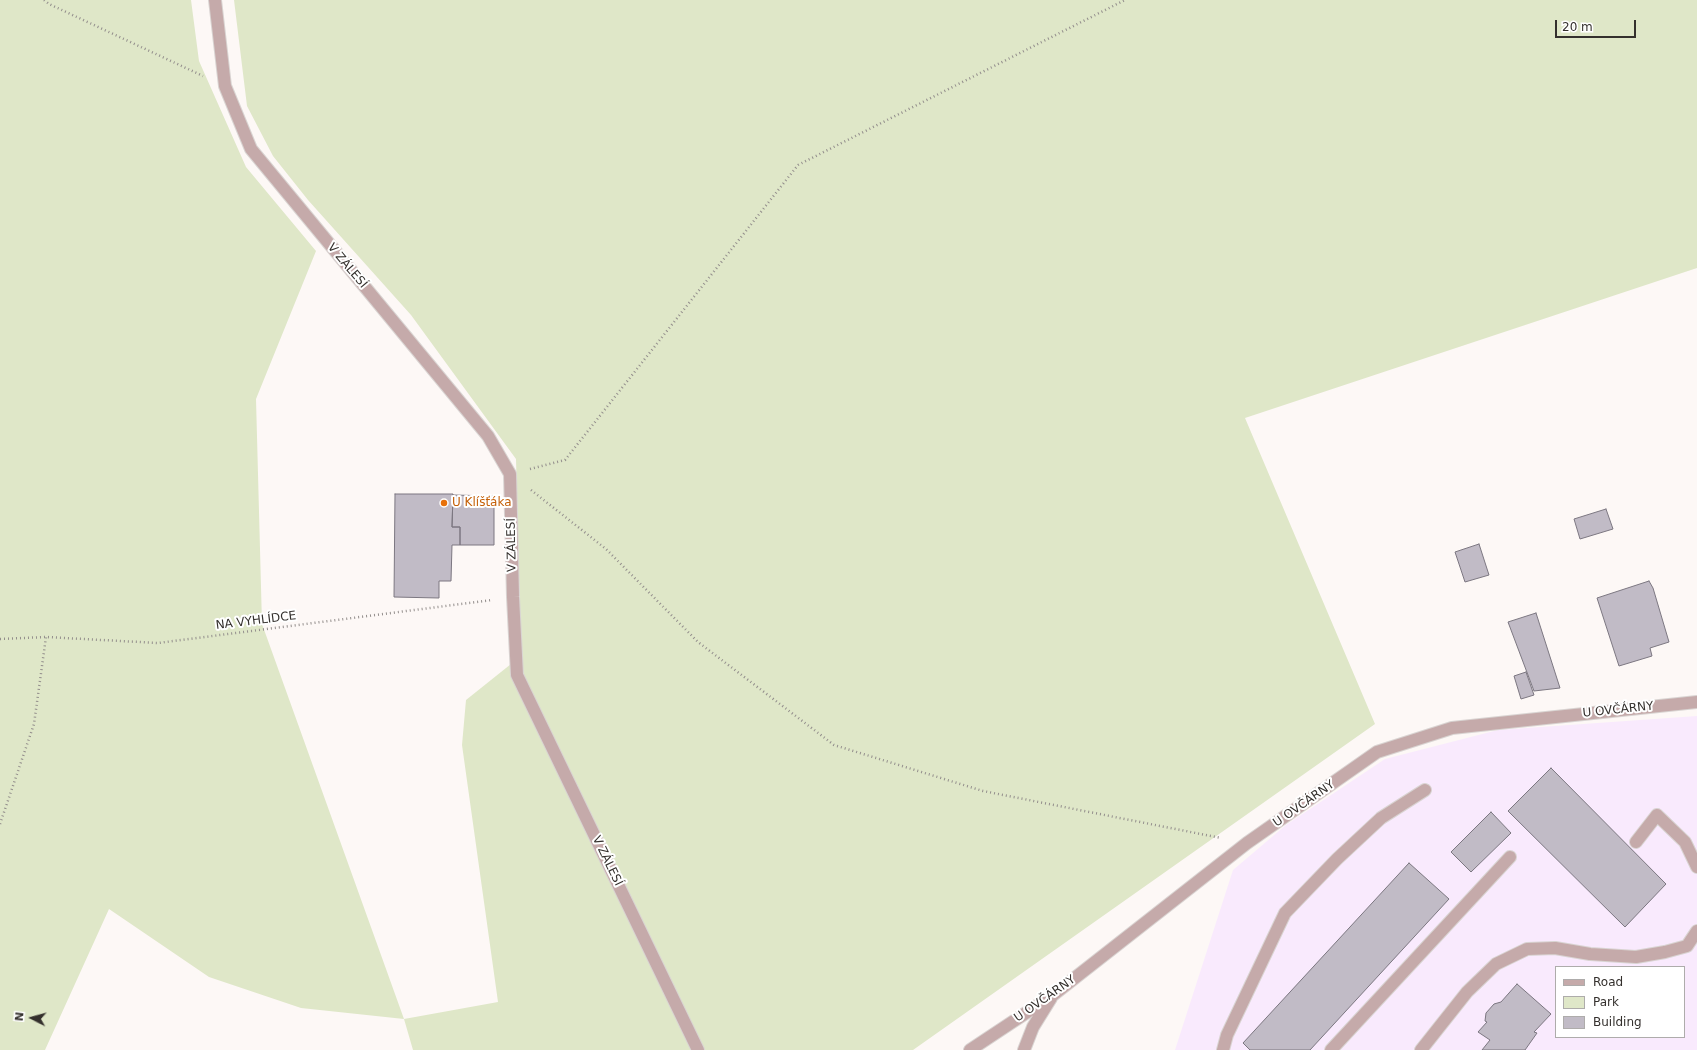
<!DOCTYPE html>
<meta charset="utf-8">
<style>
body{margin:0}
#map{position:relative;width:1697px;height:1050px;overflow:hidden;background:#fdf8f6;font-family:"DejaVu Sans",sans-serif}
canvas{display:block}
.legend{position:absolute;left:1555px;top:966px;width:130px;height:72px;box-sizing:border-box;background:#fff;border:1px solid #aeacab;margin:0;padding:5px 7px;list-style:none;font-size:12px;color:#34302d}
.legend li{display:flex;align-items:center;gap:8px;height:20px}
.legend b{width:20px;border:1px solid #aeacab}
.north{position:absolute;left:12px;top:998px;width:40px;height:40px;-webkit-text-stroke:3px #fff;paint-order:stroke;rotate:276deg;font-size:11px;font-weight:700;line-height:16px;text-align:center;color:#34302d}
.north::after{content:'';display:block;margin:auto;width:14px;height:18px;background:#34302d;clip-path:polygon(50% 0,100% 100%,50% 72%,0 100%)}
.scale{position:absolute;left:1555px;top:20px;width:81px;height:18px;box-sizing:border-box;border:2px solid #34302d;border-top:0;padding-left:5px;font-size:12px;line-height:14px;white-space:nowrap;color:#34302d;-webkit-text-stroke:3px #fff;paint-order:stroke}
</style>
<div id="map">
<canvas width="1697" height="1050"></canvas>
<ul class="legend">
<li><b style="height:5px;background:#c5aaaa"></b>Road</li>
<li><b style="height:11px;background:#dfe7c8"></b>Park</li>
<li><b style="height:11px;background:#c1bbc6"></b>Building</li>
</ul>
<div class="north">N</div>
<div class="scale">20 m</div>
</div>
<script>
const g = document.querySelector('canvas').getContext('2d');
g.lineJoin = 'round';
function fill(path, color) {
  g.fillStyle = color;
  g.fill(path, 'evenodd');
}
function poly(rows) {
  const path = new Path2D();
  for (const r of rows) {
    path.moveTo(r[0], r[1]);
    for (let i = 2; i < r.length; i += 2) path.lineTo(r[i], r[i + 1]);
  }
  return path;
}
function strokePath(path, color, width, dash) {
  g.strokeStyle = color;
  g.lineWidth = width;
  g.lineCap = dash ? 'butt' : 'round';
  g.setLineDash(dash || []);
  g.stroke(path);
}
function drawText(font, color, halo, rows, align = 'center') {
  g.font = font + ' "DejaVu Sans",sans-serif';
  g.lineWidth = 4;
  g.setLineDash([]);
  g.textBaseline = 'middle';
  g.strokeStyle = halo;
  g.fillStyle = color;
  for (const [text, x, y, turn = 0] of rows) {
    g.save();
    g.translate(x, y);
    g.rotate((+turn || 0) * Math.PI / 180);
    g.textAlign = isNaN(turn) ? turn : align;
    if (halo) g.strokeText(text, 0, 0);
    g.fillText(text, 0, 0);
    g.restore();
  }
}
const industrial = poly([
 [1697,716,1697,1050,1175,1050,1233,870,1286,825,1385,759,1498,730],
 [1556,967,1684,967,1684,1037,1556,1037]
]);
const green = poly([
 [0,0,191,0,199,61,246,167,316,251,256,399,262,624,404,1019,498,1002,462,745,466,700,521,656,516,459,411,315,308,200,273,156,247,106,234,0,1697,0,1697,268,1245,418,1375,724,913,1050,413,1050,404,1019,301,1008,209,977,109,909,45,1050,0,1050]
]);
const building = poly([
 [395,494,453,494,452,527,460,527,460,545,452,545,451,581,439,581,439,598,394,597,395,494],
 [453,495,494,496,494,545,460,545,460,527,452,527,453,495],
 [1606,509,1613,529,1580,539,1574,519,1606,509],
 [1479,544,1489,575,1465,582,1455,552,1479,544],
 [1649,581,1653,588,1669,642,1650,648,1652,656,1619,666,1597,598,1649,581],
 [1536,613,1560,688,1534,691,1508,622,1536,613],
 [1526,672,1534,695,1521,699,1514,676,1526,672],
 [1551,768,1666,884,1625,927,1508,811,1551,768],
 [1491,812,1511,833,1471,872,1451,852,1491,812],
 [1409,863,1449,899,1310,1050,1250,1050,1243,1043,1409,863],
 [1517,984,1551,1014,1534,1032,1537,1033,1525,1050,1482,1050,1490,1040,1478,1032,1487,1022,1485,1021,1486,1013,1494,1004,1501,1002,1517,984]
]);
const path = poly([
 [44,0,49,4,203,76],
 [530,469,565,460,798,165,1125,0],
 [531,490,606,549,698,642,834,745,983,791,1221,838],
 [0,639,46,637,158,643,492,600],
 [0,824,34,724,46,637]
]);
const minor = poly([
 [215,0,225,86,251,149,488,436,510,474,513,597,517,675,698,1050],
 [1636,842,1657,815,1685,842,1697,867],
 [970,1050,1053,995,1247,843,1377,752,1452,728,1697,702],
 [1024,1050,1033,1027,1051,998],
 [1223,1050,1227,1035,1285,913,1337,859,1381,818,1425,790],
 [1331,1050,1510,857],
 [1421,1050,1467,992,1496,964,1527,949,1555,948,1590,954,1636,957,1665,952,1687,946,1697,931]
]);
const markers = [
 [444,503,4,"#e8710a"]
];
const streetNames = [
 ["V ZÁLESÍ",347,266,50],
 ["V ZÁLESÍ",512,545,-91],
 ["NA VYHLÍDCE",256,621,-7],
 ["U OVČÁRNY",1618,710,-6],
 ["U OVČÁRNY",1304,804,-35],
 ["V ZÁLESÍ",607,861,64],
 ["U OVČÁRNY",1045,999,-35]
];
const foodNames = [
 ["U Klíšťáka",452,503]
];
fill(industrial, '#f9eafd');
fill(green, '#dfe7c8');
fill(building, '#c1bbc6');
strokePath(building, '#7c7781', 1);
strokePath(minor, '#d9d4d2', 14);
strokePath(path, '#938e8c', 2.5, [1, 3]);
strokePath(minor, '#c5aaaa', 12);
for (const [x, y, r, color] of markers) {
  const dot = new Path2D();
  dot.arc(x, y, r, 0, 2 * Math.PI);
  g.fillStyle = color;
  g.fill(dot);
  strokePath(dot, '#fff', 1.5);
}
drawText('12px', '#34302d', '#fff', streetNames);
drawText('12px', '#c56008', '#fff', foodNames, 'left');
</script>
